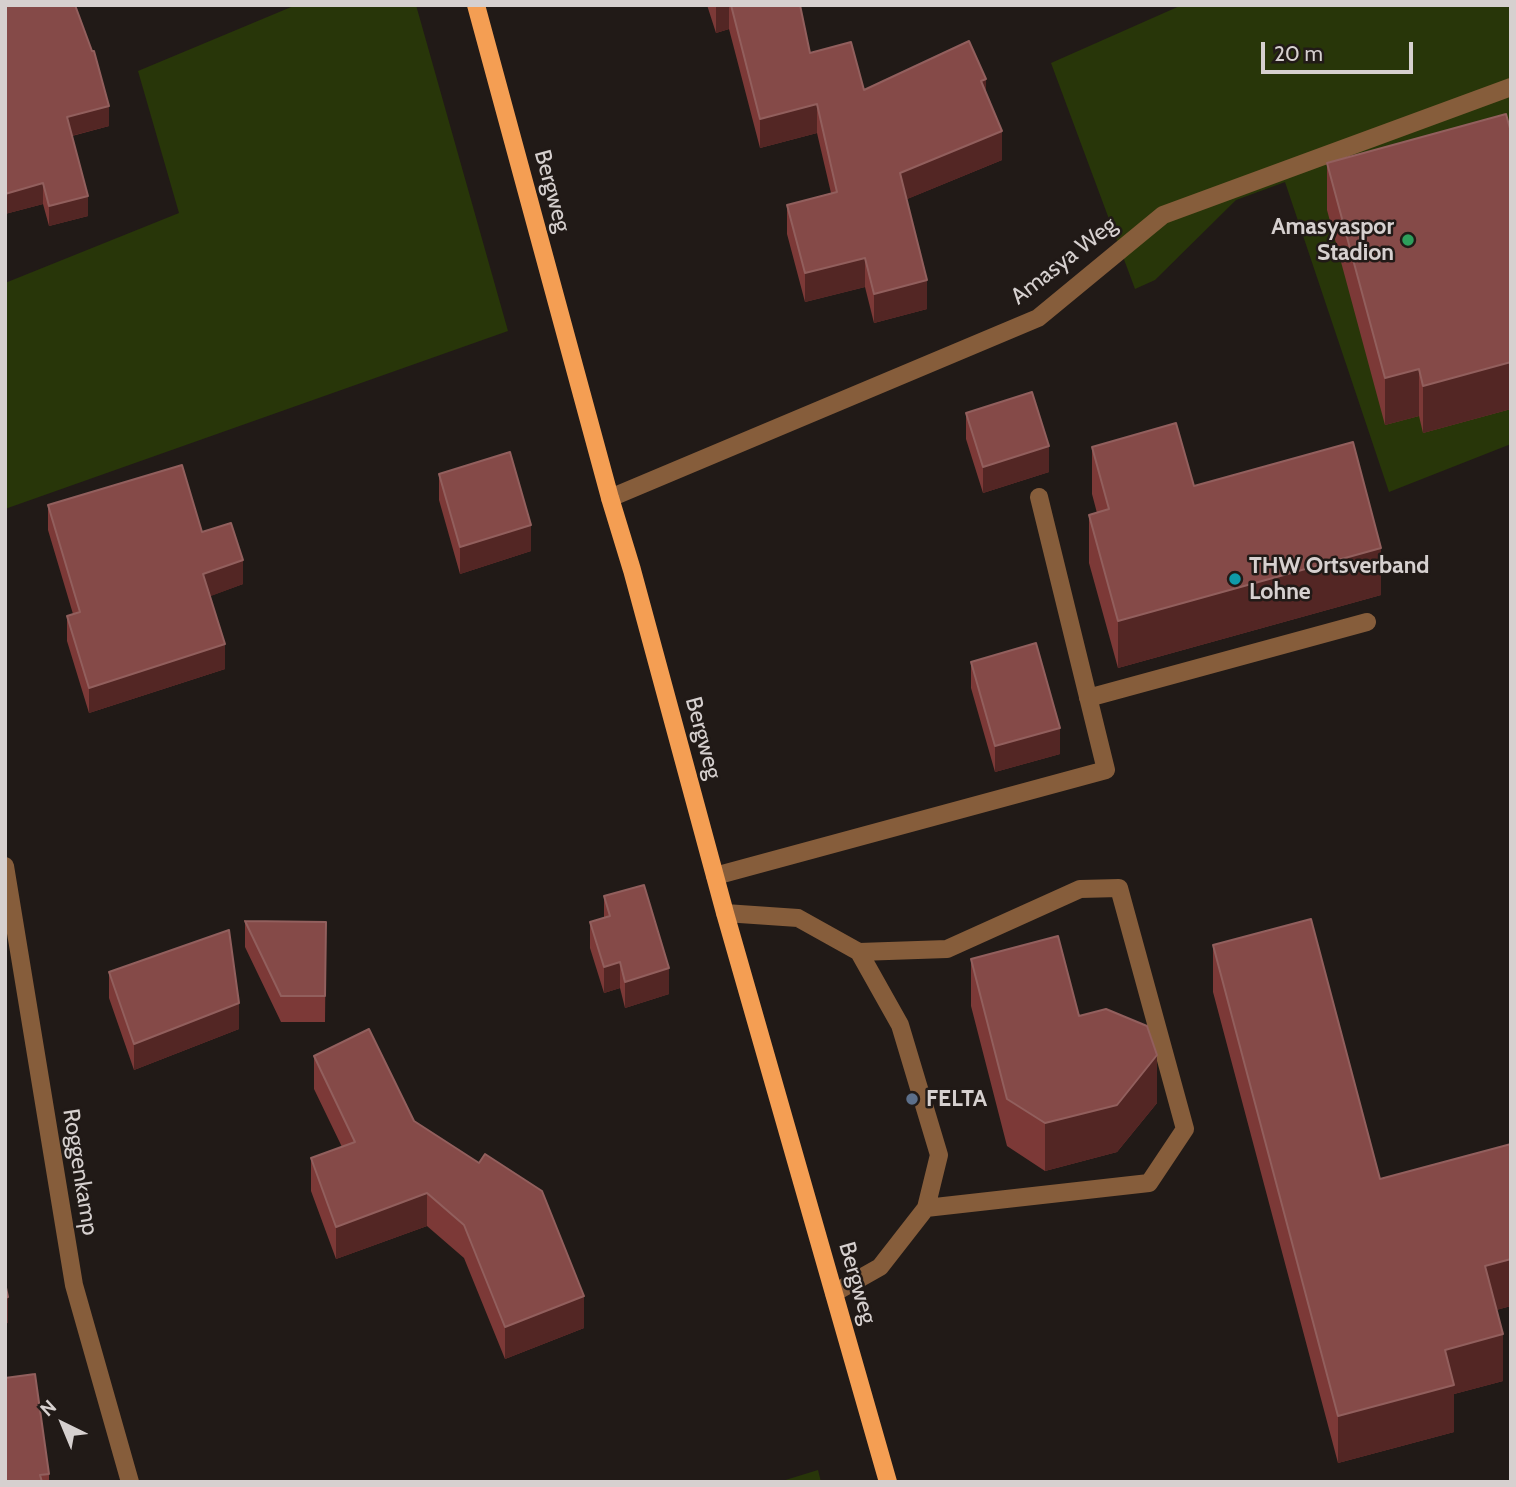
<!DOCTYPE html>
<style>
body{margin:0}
#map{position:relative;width:1516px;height:1487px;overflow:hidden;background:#211a17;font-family:Cabin,sans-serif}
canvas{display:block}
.frame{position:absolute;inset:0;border:7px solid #d6d0cf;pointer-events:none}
.north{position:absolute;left:28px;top:1389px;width:70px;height:70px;-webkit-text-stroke:5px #211a17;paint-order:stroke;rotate:317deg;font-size:19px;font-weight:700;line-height:28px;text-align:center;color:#d6d0cf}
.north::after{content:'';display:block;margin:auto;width:24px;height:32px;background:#d6d0cf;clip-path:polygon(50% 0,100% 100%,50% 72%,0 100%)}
.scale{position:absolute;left:1261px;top:42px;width:152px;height:32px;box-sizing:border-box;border:4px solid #d6d0cf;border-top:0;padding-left:9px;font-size:21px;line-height:24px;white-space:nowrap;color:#d6d0cf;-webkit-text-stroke:5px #211a17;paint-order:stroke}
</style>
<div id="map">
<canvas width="1516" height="1487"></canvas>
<div class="frame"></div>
<div class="north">N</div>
<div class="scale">20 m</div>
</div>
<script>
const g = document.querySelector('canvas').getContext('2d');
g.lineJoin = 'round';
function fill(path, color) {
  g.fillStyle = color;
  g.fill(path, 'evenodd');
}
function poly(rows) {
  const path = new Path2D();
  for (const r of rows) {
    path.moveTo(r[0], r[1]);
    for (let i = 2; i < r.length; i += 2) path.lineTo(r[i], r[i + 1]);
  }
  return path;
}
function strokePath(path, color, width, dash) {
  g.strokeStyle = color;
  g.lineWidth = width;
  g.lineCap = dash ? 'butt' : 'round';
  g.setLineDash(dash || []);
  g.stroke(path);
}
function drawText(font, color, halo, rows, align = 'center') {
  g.font = font + ' Cabin,sans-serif';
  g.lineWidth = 5;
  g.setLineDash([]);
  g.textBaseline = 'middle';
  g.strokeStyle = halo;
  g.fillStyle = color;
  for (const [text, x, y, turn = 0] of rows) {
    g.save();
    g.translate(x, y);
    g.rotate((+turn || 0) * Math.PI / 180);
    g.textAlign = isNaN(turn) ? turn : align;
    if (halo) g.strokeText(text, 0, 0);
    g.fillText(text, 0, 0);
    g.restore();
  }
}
const green = poly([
 [296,5,416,5,508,331,5,509,5,283,179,213,138,71],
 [1182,5,1511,5,1511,444,1389,492,1285,182,1236,200,1155,280,1135,289,1051,63],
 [818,1470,821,1482,779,1482]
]);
const minor = poly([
 [610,498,1038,318,1163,215,1511,87],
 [1088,698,1367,622],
 [5,866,74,1285,130,1482],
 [715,876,1106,770,1039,497],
 [725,913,798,918,859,952,900,1025,939,1155,926,1208,880,1267,834,1293],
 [859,952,947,949,1080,889,1119,888,1185,1129,1149,1183,926,1208]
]);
const major = poly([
 [476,5,610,498,632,570,725,913,888,1482]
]);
const wall = poly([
 [5,5,109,126,72,136,88,216,49,226,43,204,5,214],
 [707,5,804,5,800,6,810,53,864,90,986,93,1002,160,907,199,927,309,874,323,865,287,805,302,787,234,787,205,831,193,817,133,760,148,729,29,716,33],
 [1511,132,1511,409,1423,433,1419,416,1385,425,1327,210,1327,163],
 [966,413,1049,472,983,493,966,439],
 [1092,447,1194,486,1381,595,1118,668,1089,563,1089,515,1097,513,1092,494],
 [439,474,531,551,460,574,439,500],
 [48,505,202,532,243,584,210,596,225,669,89,713,67,641,67,616,73,614,48,530],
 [971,662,1060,754,995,772,971,688],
 [604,896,669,994,625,1008,620,988,604,993,590,948,590,922,604,918],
 [245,921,326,922,325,1022,281,1022,245,947],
 [1213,945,1380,1179,1511,1144,1511,1306,1496,1310,1503,1381,1454,1394,1454,1432,1338,1463,1213,992],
 [971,959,1079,1016,1157,1103,1117,1152,1045,1171,1007,1146,971,1006],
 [109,972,239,1029,134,1070,109,998],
 [314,1056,414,1121,584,1328,505,1359,464,1258,427,1226,336,1259,311,1191,311,1158,342,1147,314,1089],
 [49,1474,49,1482,5,1482]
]);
const shadedWall = poly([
 [716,5,729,5,729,29,716,33],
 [986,79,986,108,981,81],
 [817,104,817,133,760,148,760,119],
 [109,106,109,126,67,137,67,117],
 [1002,131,1002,160,900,202,900,173],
 [43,183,43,204,5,214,5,194],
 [88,196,88,216,49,226,49,206],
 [865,258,865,287,805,302,805,273],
 [927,280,927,309,874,323,874,294],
 [1511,362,1511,409,1423,433,1423,386],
 [1419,369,1419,416,1385,425,1385,378],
 [1049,446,1049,472,983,493,983,467],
 [531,525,531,551,460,574,460,547],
 [1381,548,1381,595,1118,668,1118,621],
 [243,560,243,584,203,599,203,574],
 [225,644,225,669,89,713,89,688],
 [1060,728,1060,754,995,772,995,746],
 [620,962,620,988,604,993,604,967],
 [669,968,669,994,625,1008,625,982],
 [239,1003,239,1029,134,1070,134,1044],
 [1157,1055,1157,1103,1117,1152,1045,1171,1045,1123],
 [427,1193,427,1226,336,1259,336,1227],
 [1511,1259,1511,1306,1485,1313,1485,1266],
 [584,1296,584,1328,505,1359,505,1327],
 [8,1297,8,1323,5,1324,5,1298],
 [1503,1334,1503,1381,1454,1394,1454,1432,1338,1463,1338,1416,1445,1350]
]);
const building = poly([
 [5,5,75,5,92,51,94,51,109,106,67,117,88,196,49,206,43,183,5,194,5,5],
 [731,5,800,5,810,53,851,42,864,90,969,41,986,79,981,81,1002,131,900,173,927,280,874,294,865,258,805,273,787,205,837,192,817,104,760,119,731,5],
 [1506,114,1511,132,1511,362,1423,386,1419,369,1385,378,1327,163,1506,114],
 [1032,392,1049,446,983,467,966,413,1032,392],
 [1176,423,1194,486,1353,442,1381,548,1118,621,1089,515,1109,509,1092,447,1176,423],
 [510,452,531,525,460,547,439,474,510,452],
 [182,465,202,532,231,523,243,560,203,574,225,644,89,688,67,616,80,612,48,505,182,465],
 [1036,643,1060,728,995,746,971,662,1036,643],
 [644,885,669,968,625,982,620,962,604,967,590,922,610,916,604,896,644,885],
 [1311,919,1380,1179,1511,1144,1511,1259,1485,1266,1503,1334,1445,1350,1454,1385,1338,1416,1213,945,1311,919],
 [245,921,326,922,325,996,281,996,245,921],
 [229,930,239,1003,134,1044,109,972,229,930],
 [1058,936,1079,1016,1106,1009,1147,1026,1157,1055,1117,1105,1045,1123,1007,1099,971,959,1058,936],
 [369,1029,414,1121,479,1163,485,1154,542,1191,584,1296,505,1327,464,1225,427,1193,336,1227,311,1158,355,1142,314,1056,369,1029],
 [5,1283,8,1297,5,1298,5,1283],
 [35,1374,49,1474,40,1475,42,1482,5,1482,5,1378,35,1374]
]);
const markers = [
 [1408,240,7,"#2e9e5b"],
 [1235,579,7,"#0f9aa8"],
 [912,1099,7,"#5c6f8a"]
];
const streetNames = [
 ["Bergweg",552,191,75],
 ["Amasya Weg",1064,261,-38],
 ["Bergweg",703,738,75],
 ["Roggenkamp",80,1172,81],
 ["Bergweg",857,1283,74]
];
const poiNames = [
 ["Amasyaspor",1394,227,"right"],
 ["Stadion",1394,253,"right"],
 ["THW Ortsverband",1249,566],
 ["Lohne",1249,592],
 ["FELTA",926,1099]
];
fill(green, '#283609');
strokePath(minor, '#865d3b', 18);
strokePath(major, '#f49e53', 18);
fill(wall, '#7c3937');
fill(shadedWall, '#532624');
fill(building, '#854a48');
strokePath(building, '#925f5d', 2);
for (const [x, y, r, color] of markers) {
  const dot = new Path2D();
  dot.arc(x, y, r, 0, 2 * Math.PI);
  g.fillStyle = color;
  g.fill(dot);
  strokePath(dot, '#211a17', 2.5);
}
drawText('23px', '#d6d0cf', '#211a17', streetNames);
drawText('bold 23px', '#d6d0cf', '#211a17', poiNames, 'left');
</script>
